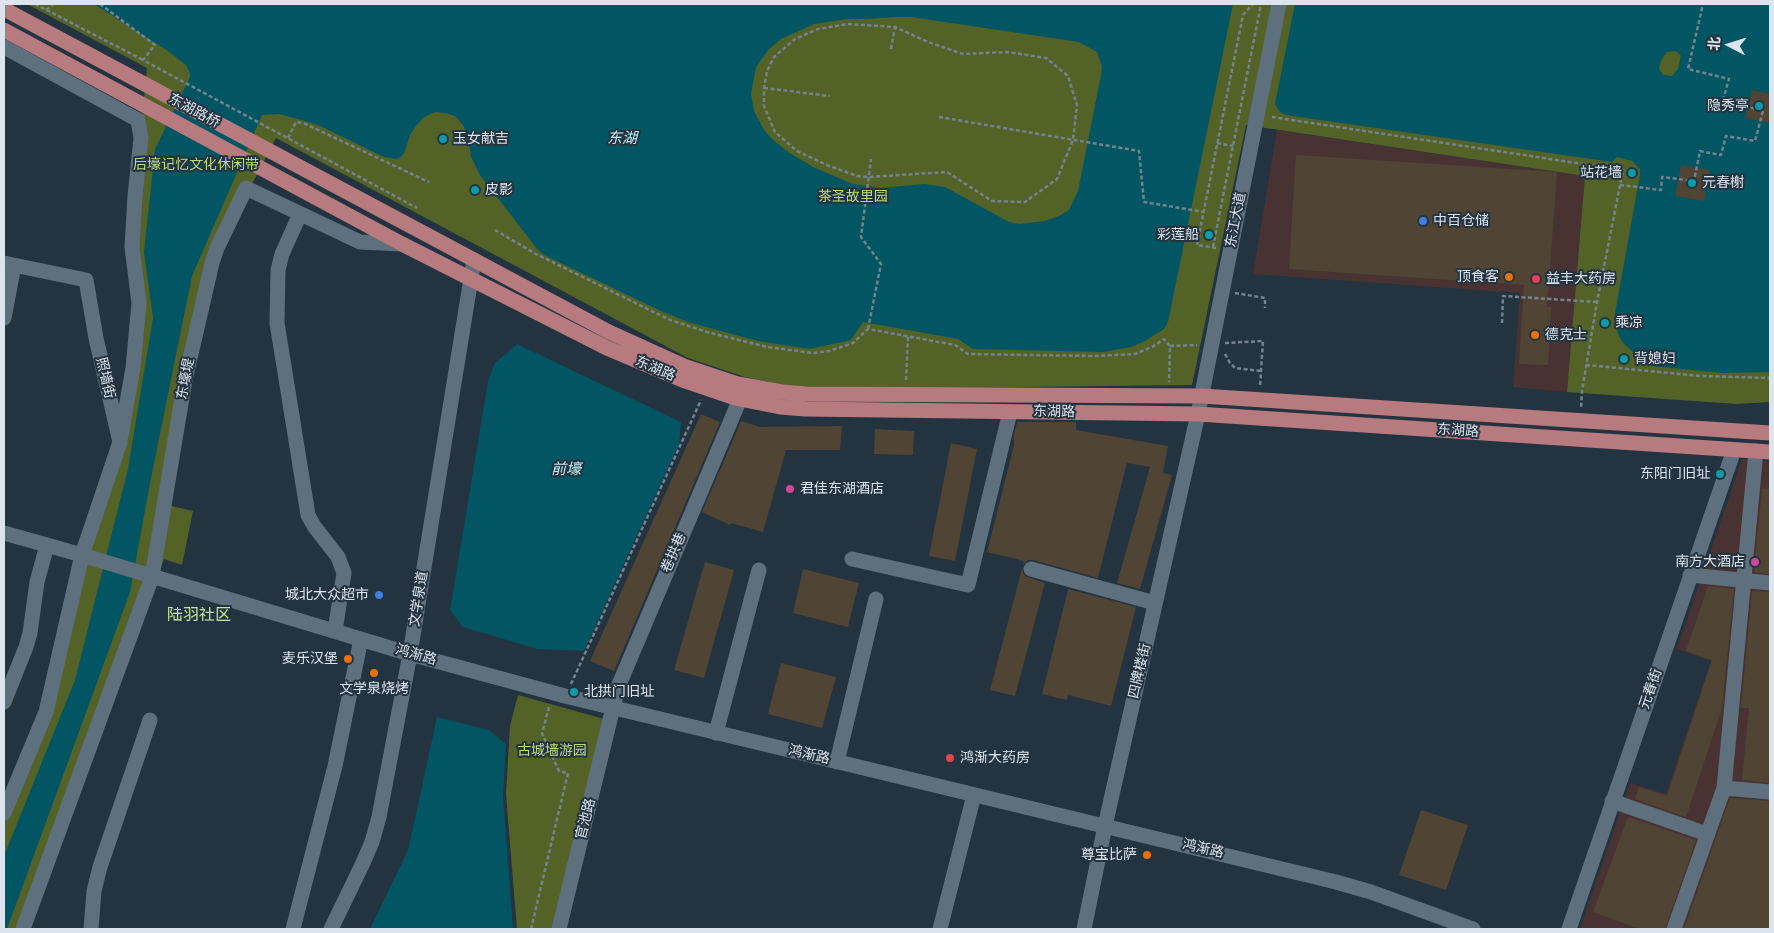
<!DOCTYPE html>
<meta charset="utf-8">
<style>
body{margin:0}
#map{position:relative;width:1774px;height:933px;overflow:hidden;background:#243340;font-family:Helvetica,"Noto Sans SC",sans-serif}
canvas{display:block}
.frame{position:absolute;inset:0;border:5px solid #dce5ee;pointer-events:none}
.north{position:absolute;left:1704px;top:20px;width:50px;height:50px;-webkit-text-stroke:4px #243340;paint-order:stroke;rotate:275deg;font-size:14px;font-weight:700;line-height:20px;text-align:center;color:#dce5ee}
.north::after{content:'';display:block;margin:auto;width:18px;height:22px;background:#dce5ee;clip-path:polygon(50% 0,100% 100%,50% 72%,0 100%)}
</style>
<div id="map">
<canvas width="1774" height="933"></canvas>
<div class="frame"></div>
<div class="north">北</div>
</div>
<script>
const g = document.querySelector('canvas').getContext('2d');
g.lineJoin = 'round';
function fill(path, color) {
  g.fillStyle = color;
  g.fill(path, 'evenodd');
}
function poly(rows) {
  const path = new Path2D();
  for (const r of rows) {
    path.moveTo(r[0], r[1]);
    for (let i = 2; i < r.length; i += 2) path.lineTo(r[i], r[i + 1]);
  }
  return path;
}
function strokePath(path, color, width, dash) {
  g.strokeStyle = color;
  g.lineWidth = width;
  g.lineCap = dash ? 'butt' : 'round';
  g.setLineDash(dash || []);
  g.stroke(path);
}
function drawText(font, color, halo, rows, align = 'center') {
  g.font = font + ' Helvetica,"Noto Sans SC",sans-serif';
  g.lineWidth = 4;
  g.setLineDash([]);
  g.textBaseline = 'middle';
  g.strokeStyle = halo;
  g.fillStyle = color;
  for (const [text, x, y, turn = 0] of rows) {
    g.save();
    g.translate(x, y);
    g.rotate((+turn || 0) * Math.PI / 180);
    g.textAlign = isNaN(turn) ? turn : align;
    if (halo) g.strokeText(text, 0, 0);
    g.fillText(text, 0, 0);
    g.restore();
  }
}
const commercial = poly([
 [1277,130,1585,176,1567,392,1513,387,1520,293,1253,274],
 [1742,459,1770,462,1770,929,1580,929,1630,783,1666,794,1711,661,1677,649]
]);
const green = poly([
 [27,4,1770,4,1770,402,1736,404,1567,392,1585,176,1246,125,1192,385,851,389,793,387,745,377,688,358,276,138,215,255,167,505,193,511,182,565,164,559,92,746,26,929,4,929,4,796,43,704,119,441,132,364,133,214,147,68],
 [518,695,604,719,553,929,517,929,506,794,510,726]
]);
const water = poly([
 [94,4,1233,4,1168,322,1164,329,1145,341,1131,347,1103,352,973,349,958,339,863,322,851,340,810,349,758,341,688,322,661,311,544,255,538,250,480,175,471,157,468,135,463,125,455,116,445,113,435,112,424,117,416,126,410,135,404,153,401,157,396,159,384,157,318,125,305,121,279,114,262,115,192,276,150,483,130,592,7,929,4,929,4,856,75,680,128,469,153,318,144,252,155,149,190,77,190,73,186,65,168,51],
 [894,17,911,17,1079,42,1097,52,1102,66,1101,75,1078,191,1069,210,1059,216,1045,221,1020,224,1009,222,945,187,924,184,881,188,853,184,815,168,788,152,772,139,764,130,754,111,751,94,756,67,769,49,781,39,814,24,847,19,867,19],
 [1295,4,1770,4,1770,372,1723,373,1651,366,1652,358,1633,352,1624,344,1619,336,1615,325,1615,313,1640,175,1640,169,1632,161,1617,157,1612,162,1286,115,1280,112,1275,104],
 [1675,51,1681,55,1678,69,1672,76,1663,75,1659,69,1661,60,1667,52],
 [517,344,681,422,679,444,584,651,537,649,463,627,450,610,488,381,495,363],
 [437,717,489,730,506,744,503,795,513,929,370,929,408,850]
]);
const building = poly([
 [1752,90,1770,94,1770,123,1745,118],
 [1296,155,1557,172,1547,307,1551,307,1548,365,1519,364,1524,285,1289,269],
 [1681,165,1710,170,1704,201,1675,196],
 [701,414,720,422,614,671,590,661],
 [741,421,760,427,842,426,840,450,786,450,763,532,731,523,730,525,702,512],
 [1017,422,1076,422,1076,430,1168,446,1163,473,1172,475,1140,589,1117,583,1150,467,1127,463,1098,578,1033,560,1028,560,1023,565,1024,561,987,552,1014,445,1014,435],
 [875,429,914,431,913,455,874,454],
 [951,443,977,449,955,561,929,556],
 [1762,488,1770,489,1770,574,1754,572],
 [705,562,734,570,704,678,674,670],
 [803,569,859,583,848,627,793,613],
 [1022,569,1025,576,1045,583,1015,696,990,690],
 [1708,586,1734,589,1722,708,1686,817,1635,799,1639,787,1667,796,1712,660,1686,651],
 [1068,589,1136,607,1111,706,1068,695,1067,700,1042,694],
 [1752,591,1770,592,1770,783,1742,780,1749,708,1741,708],
 [781,663,836,677,822,728,768,714],
 [1730,798,1770,801,1770,929,1684,929],
 [1421,810,1468,825,1446,890,1399,875],
 [1628,817,1696,840,1665,929,1640,929,1593,912]
]);
const path = poly([
 [35,4,143,60],
 [100,4,155,45,143,60,417,208],
 [46,10,54,4],
 [848,24,895,27,928,42,963,54,1008,52,1046,58,1068,76,1077,105,1073,140,1057,179,1025,202,992,201,947,172,868,177,857,176,827,165,797,151,775,132,764,106,764,88,767,71,774,57,795,39,818,29,848,24],
 [891,49,895,27],
 [764,88,830,96],
 [939,117,1139,151,1144,202,1204,212],
 [1272,117,1623,170,1597,302,1582,391,1581,408],
 [288,138,296,122,303,123,429,182],
 [1217,143,1233,146],
 [1620,185,1661,190,1662,177,1694,181,1700,151,1721,155,1726,136,1755,141,1763,111,1723,100,1729,79,1688,69,1703,4],
 [495,230,536,254,670,320,707,332,767,347,813,353,829,351,853,343,868,329,955,345,968,354,1094,356,1135,354,1154,346,1164,339,1170,346,1169,382],
 [1213,247,1261,4],
 [1216,248,1197,245,1243,15,1253,4],
 [1235,293,1265,298,1265,308],
 [1502,323,1503,296,1597,302],
 [868,329,881,264,861,237,871,159],
 [1225,343,1263,341,1260,386],
 [1170,346,1197,345],
 [1225,354,1230,363,1235,368,1261,371],
 [1586,365,1701,376,1770,378],
 [906,380,908,337],
 [571,684,701,400],
 [531,929,568,773,559,771,542,733,549,707]
]);
const minor = poly([
 [4,47,138,120,141,138,135,196,132,247,139,303,133,368,121,436],
 [300,214,282,254,278,270,277,323,308,515,314,526,338,557,344,573,335,631],
 [4,263,86,280,96,338,120,442,82,555,46,712,4,813],
 [4,318,14,265],
 [4,533,82,555,410,654,565,696,1336,882,1371,892,1473,929],
 [852,559,968,585,1010,412],
 [1031,569,1155,603],
 [1690,575,1770,583],
 [4,702,26,647,30,633,37,582,47,545],
 [716,733,759,570],
 [837,762,876,599],
 [1724,788,1770,792],
 [1612,801,1707,834],
 [23,929,152,577,185,380,212,263,217,248,246,188,360,242,402,244],
 [91,929,94,891,100,867,150,720],
 [293,929,335,766,361,639],
 [331,929,362,865,372,842,379,817,410,654,474,260],
 [559,929,618,687,740,399],
 [940,929,974,795],
 [1084,929,1105,826,1198,414,1279,4],
 [1569,929,1734,450],
 [1674,929,1724,788,1756,451]
]);
const major = poly([
 [4,9,609,332,684,366,738,384,782,392,806,394,1202,396,1770,433],
 [4,30,402,244,607,348,685,381,735,398,780,407,805,409,1198,414,1770,452]
]);
const markers = [
 [1759,106,5,"#0f9aa8"],
 [443,139,5,"#0f9aa8"],
 [1632,173,5,"#0f9aa8"],
 [1692,183,5,"#0f9aa8"],
 [475,190,5,"#0f9aa8"],
 [1423,221,5,"#3f7fe0"],
 [1209,235,5,"#0f9aa8"],
 [1509,277,5,"#e8710a"],
 [1536,279,5,"#e0444e"],
 [1605,323,5,"#0f9aa8"],
 [1535,335,5,"#e8710a"],
 [1624,359,5,"#0f9aa8"],
 [1720,474,5,"#0f9aa8"],
 [790,489,5,"#d1479c"],
 [1755,562,5,"#d1479c"],
 [379,595,5,"#3f7fe0"],
 [348,659,5,"#e8710a"],
 [374,673,5,"#e8710a"],
 [574,692,5,"#0f9aa8"],
 [950,758,5,"#e0444e"],
 [1147,855,5,"#e8710a"]
];
const poiNames = [
 ["隐秀亭",1749,106,"right"],
 ["玉女献吉",453,139],
 ["站花墙",1622,173,"right"],
 ["元春榭",1702,183],
 ["皮影",485,190],
 ["中百仓储",1433,221],
 ["彩莲船",1199,235,"right"],
 ["顶食客",1499,277,"right"],
 ["益丰大药房",1546,279],
 ["乘凉",1615,323],
 ["德克士",1545,335],
 ["背媳妇",1634,359],
 ["东阳门旧址",1710,474,"right"],
 ["君佳东湖酒店",800,489],
 ["南方大酒店",1745,562,"right"],
 ["城北大众超市",369,595,"right"],
 ["麦乐汉堡",338,659,"right"],
 ["文学泉烧烤",374,689,"center"],
 ["北拱门旧址",584,692],
 ["鸿渐大药房",960,758],
 ["尊宝比萨",1137,855,"right"]
];
const streetNames = [
 ["东湖路桥",194,111,28],
 ["东江大道",1236,220,-79],
 ["东湖路",655,369,23],
 ["照墙街",105,378,77],
 ["东壕堤",186,379,-79],
 ["东湖路",1054,412,1],
 ["东湖路",1458,431,4],
 ["卷拱巷",674,553,-67],
 ["文学泉道",419,599,-81],
 ["鸿渐路",416,655,16],
 ["四牌楼街",1140,671,-77],
 ["元春街",1651,689,-71],
 ["鸿渐路",809,755,13],
 ["官池路",586,819,-76],
 ["鸿渐路",1203,849,13]
];
const parkNames = [
 ["后壕记忆文化休闲带",196,165],
 ["茶圣故里园",853,197],
 ["古城墙游园",552,751]
];
const waterNames = [
 ["东湖",622,139],
 ["前壕",566,470]
];
const quarterNames = [
 ["陆羽社区",199,616]
];
fill(commercial, '#483332');
fill(green, '#536327');
fill(water, '#025563');
fill(building, '#504434');
strokePath(path, '#76828d', 2.5, [4, 2.5]);
strokePath(minor, '#5e6f7e', 15);
strokePath(major, '#b67a7f', 15);
for (const [x, y, r, color] of markers) {
  const dot = new Path2D();
  dot.arc(x, y, r, 0, 2 * Math.PI);
  g.fillStyle = color;
  g.fill(dot);
  strokePath(dot, '#243340', 2);
}
drawText('14px', '#dce5ee', '#243340', poiNames, 'left');
drawText('14px', '#dce5ee', '#243340', streetNames);
drawText('14px', '#beda7f', '#243340', parkNames);
drawText('italic 15px', '#c0edf7', '#243340', waterNames);
drawText('16px', '#c5e49d', '#243340', quarterNames);
</script>
